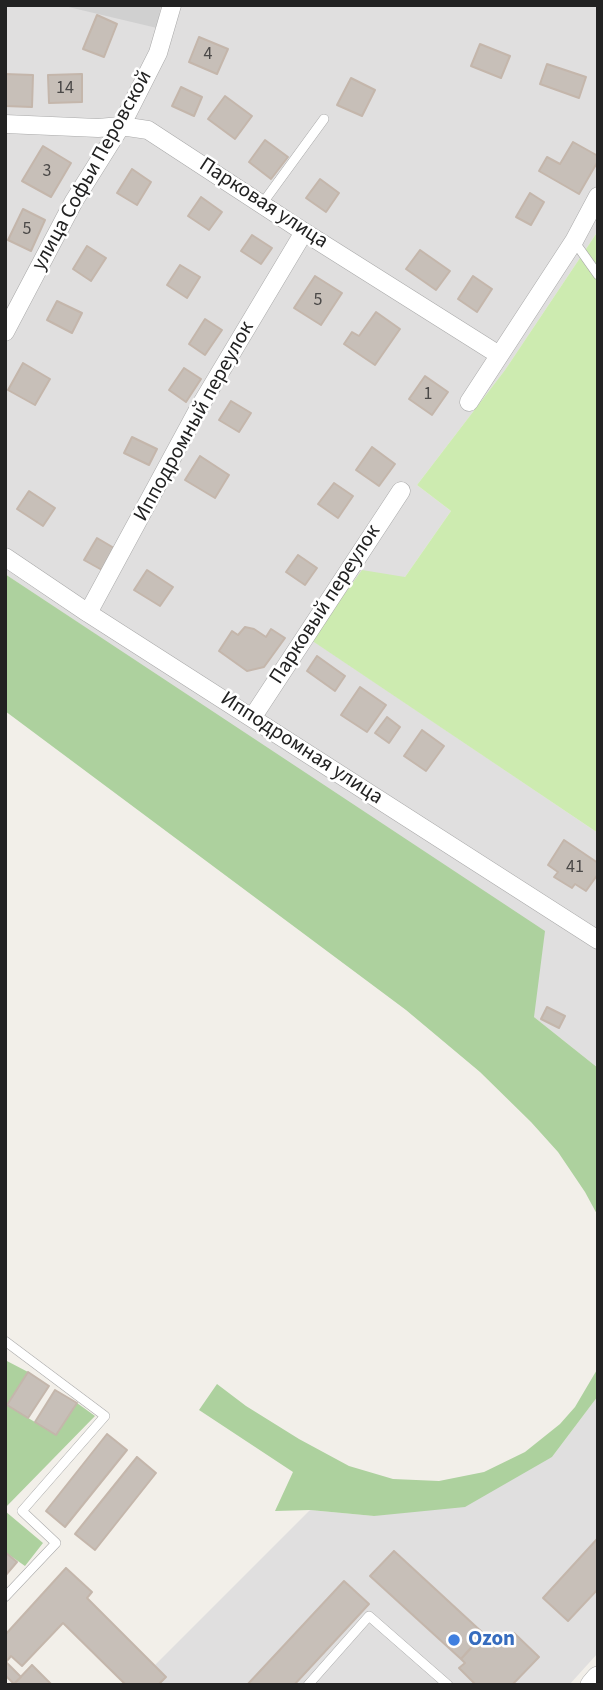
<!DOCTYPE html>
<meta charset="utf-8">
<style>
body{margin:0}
#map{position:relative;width:603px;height:1690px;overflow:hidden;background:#f2efe9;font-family:"Source Sans 3",sans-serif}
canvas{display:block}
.frame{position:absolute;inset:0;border:7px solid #222;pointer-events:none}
</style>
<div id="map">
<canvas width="603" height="1690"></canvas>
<div class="frame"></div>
</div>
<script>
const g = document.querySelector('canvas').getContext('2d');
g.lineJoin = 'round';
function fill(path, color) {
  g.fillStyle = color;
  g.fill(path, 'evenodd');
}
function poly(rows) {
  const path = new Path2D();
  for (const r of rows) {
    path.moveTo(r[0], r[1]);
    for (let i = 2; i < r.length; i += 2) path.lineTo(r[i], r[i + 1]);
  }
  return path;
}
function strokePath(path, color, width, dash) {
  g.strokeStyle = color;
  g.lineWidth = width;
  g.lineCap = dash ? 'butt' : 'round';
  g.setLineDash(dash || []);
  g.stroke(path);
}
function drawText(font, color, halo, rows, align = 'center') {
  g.font = font + ' "Source Sans 3",sans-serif';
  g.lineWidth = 5;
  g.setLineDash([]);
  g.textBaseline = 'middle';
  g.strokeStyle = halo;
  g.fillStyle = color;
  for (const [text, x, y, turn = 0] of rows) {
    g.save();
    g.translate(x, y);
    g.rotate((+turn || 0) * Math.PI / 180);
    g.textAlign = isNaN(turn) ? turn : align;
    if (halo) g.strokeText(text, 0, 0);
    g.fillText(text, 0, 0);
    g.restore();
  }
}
const residential = poly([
 [5,5,598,5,598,231,505,370,417,485,451,511,405,577,312,640,598,833,598,1068,534,1017,95,634,5,574],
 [598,1396,598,1653,569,1685,135,1685,310,1510,374,1516,552,1457]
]);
const religious = poly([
 [60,5,161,5,157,28]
]);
const grass = poly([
 [598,231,598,833,311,640,362,570,405,577,451,511,417,485,505,370]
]);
const forest = poly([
 [5,574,545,931,534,1017,598,1068,598,1216,585,1192,558,1152,531,1122,480,1072,406,1010,5,711],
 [5,1360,28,1372,7,1405,56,1435,77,1403,95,1416,5,1508],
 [598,1368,598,1396,552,1457,465,1507,374,1516,310,1510,275,1511,293,1472,199,1410,217,1384,246,1406,299,1439,349,1466,393,1479,439,1481,484,1472,525,1452,560,1424,575,1407],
 [5,1511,43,1543,25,1566,5,1552]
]);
const building = poly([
 [97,15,117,24,104,57,83,49,97,15],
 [199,37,228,49,217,74,189,62,199,37],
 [480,44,510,56,501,78,471,66,480,44],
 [547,64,586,77,579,98,540,84,547,64],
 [5,74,33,75,32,107,5,106,5,74],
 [82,74,82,102,49,103,48,75,82,74],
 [351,78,375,90,362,116,337,105,351,78],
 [181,87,202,97,194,116,172,106,181,87],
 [225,96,252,116,235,139,208,119,225,96],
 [265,140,288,157,271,179,249,162,265,140],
 [573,142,598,156,598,161,579,194,539,171,547,157,560,164,573,142],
 [43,146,71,163,51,197,22,181,43,146],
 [132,169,151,182,137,205,117,193,132,169],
 [320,179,339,193,326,212,306,198,320,179],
 [530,193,544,202,531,225,516,217,530,193],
 [201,197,222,212,209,230,188,216,201,197],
 [23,209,45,220,31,251,8,240,23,209],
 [252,235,272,248,261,264,241,251,252,235],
 [87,246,106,258,91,281,73,269,87,246],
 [420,250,450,271,436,290,406,269,420,250],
 [180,265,200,277,187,298,167,285,180,265],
 [315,276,342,293,321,325,294,308,315,276],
 [473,276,492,289,477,312,458,299,473,276],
 [57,301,82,313,72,333,47,320,57,301],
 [376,312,400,329,375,365,344,344,352,332,359,336,376,312],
 [205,319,222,330,205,355,189,344,205,319],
 [23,363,50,379,35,405,8,390,23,363],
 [184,368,201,379,186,402,169,390,184,368],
 [425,376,448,392,432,415,409,399,425,376],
 [231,401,251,413,239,432,219,420,231,401],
 [132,437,157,449,149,465,124,453,132,437],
 [372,447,395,464,379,486,356,470,372,447],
 [200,456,229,475,215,498,185,480,200,456],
 [334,483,353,496,338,518,318,504,334,483],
 [29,491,55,508,43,526,17,509,29,491],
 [97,538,114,548,102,570,84,560,97,538],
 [298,555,317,568,305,585,286,572,298,555],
 [147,570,173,587,160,606,134,590,147,570],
 [245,627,254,629,266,637,271,629,285,638,264,667,247,671,219,651,232,631,238,635,245,627],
 [317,656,345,676,335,691,307,671,317,656],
 [360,687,386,705,367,732,341,715,360,687],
 [387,717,400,727,389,743,375,733,387,717],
 [422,730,444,746,426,771,404,756,422,730],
 [564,840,598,863,598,874,586,891,575,884,572,888,554,877,558,872,548,865,564,840],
 [547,1007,565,1016,559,1028,541,1019,547,1007],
 [28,1372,49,1386,28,1418,7,1405,28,1372],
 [55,1390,77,1403,56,1435,35,1422,55,1390],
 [107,1434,127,1450,65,1527,46,1511,107,1434],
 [137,1457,156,1473,95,1550,75,1534,137,1457],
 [598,1538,598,1589,568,1621,543,1598,598,1538],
 [394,1551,484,1634,461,1659,370,1576,394,1551],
 [5,1552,17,1562,5,1576,5,1552],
 [66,1568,92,1592,87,1598,166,1677,158,1685,126,1685,63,1623,22,1666,11,1656,6,1662,21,1677,14,1684,5,1675,5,1635,66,1568],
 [344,1581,369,1604,294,1685,247,1685,344,1581],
 [493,1633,504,1644,514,1633,539,1657,512,1685,476,1685,459,1668,465,1663,461,1659,476,1642,481,1646,493,1633],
 [32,1665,52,1685,13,1685,32,1665]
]);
const service = poly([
 [262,204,324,119],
 [574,241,598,275],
 [5,1341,105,1416,22,1511,56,1543,5,1597],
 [308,1685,369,1616,448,1685]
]);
const minor = poly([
 [5,124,98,128,121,126,148,130,304,232,499,355],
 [5,332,74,201,121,126,158,53,172,5],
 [469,402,574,241,598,196],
 [5,557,88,613,598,940],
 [88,613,200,406,304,232],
 [252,718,401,491]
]);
const tertiary = poly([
 [592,1685,598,1678]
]);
const markers = [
 [454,1640,7,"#3f7fe0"]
];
const numberNames = [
 ["4",208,55],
 ["14",65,89],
 ["3",47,172],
 ["5",27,230],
 ["5",318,301],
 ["1",428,395],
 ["41",575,868]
];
const streetNames = [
 ["улица Софьи Перовской",93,171,-61],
 ["Парковая улица",263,204,33],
 ["Ипподромный переулок",195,422,-61],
 ["Парковый переулок",326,605,-57],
 ["Ипподромная улица",301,749,33]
];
const shopNames = [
 ["Ozon",468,1640]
];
fill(residential, '#e0dfdf');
fill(religious, '#d0d0d0');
fill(grass, '#cdebb0');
fill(forest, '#add19e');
fill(building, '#c7bfb8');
strokePath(building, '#c4b6ab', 2);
strokePath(service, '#a9a9a9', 10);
strokePath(minor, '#a9a9a9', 19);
strokePath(tertiary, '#a9a9a9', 24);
strokePath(service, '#fff', 9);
strokePath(minor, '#fff', 18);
strokePath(tertiary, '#fff', 23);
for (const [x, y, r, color] of markers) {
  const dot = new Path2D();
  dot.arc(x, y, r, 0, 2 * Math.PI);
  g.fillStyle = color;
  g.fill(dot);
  strokePath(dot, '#fff', 2.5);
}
drawText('18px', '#4b4948', null, numberNames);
drawText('21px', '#222', '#fff', streetNames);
drawText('bold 21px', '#366cbe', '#fff', shopNames, 'left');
</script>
